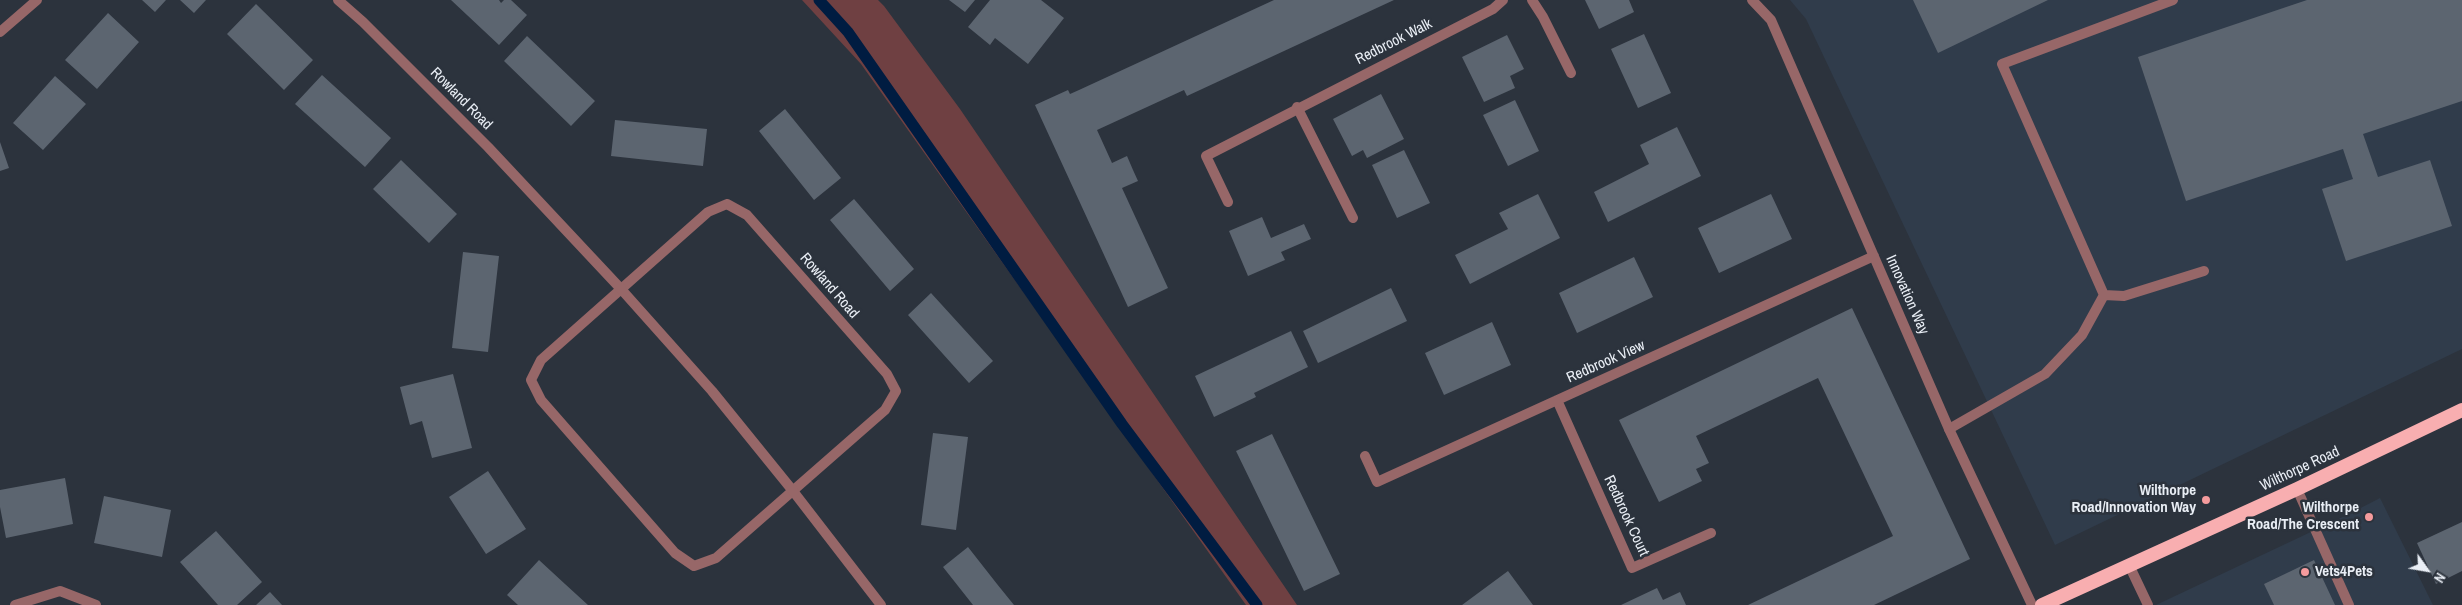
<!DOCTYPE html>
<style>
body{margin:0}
#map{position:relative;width:2462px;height:605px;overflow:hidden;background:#2c333d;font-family:"Archivo Narrow",sans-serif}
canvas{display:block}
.north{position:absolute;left:2402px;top:545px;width:50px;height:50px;-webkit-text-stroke:4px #2c333d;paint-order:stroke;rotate:122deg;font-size:14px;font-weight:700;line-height:20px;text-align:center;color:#e9eef5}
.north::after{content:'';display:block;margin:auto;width:18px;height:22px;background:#e9eef5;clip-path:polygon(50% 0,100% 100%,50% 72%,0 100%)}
</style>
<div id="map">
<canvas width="2462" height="605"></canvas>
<div class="north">N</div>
</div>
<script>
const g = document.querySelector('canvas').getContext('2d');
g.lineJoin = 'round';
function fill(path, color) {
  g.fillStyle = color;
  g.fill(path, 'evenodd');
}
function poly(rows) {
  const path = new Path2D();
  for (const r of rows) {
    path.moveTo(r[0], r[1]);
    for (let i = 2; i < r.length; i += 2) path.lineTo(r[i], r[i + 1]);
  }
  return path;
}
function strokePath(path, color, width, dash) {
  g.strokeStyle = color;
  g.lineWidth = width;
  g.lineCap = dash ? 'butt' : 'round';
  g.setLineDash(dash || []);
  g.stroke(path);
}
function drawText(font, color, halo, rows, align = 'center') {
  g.font = font + ' "Archivo Narrow",sans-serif';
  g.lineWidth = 5;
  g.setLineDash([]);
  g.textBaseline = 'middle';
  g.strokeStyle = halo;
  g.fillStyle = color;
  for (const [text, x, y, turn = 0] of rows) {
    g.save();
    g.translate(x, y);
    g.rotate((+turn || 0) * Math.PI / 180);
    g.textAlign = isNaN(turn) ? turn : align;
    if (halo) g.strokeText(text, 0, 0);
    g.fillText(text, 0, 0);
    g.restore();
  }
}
const built = poly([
 [1790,0,2462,0,2462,349,2055,545,1806,19],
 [2380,498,2433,605,2156,605,2349,514]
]);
const green = poly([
 [802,0,878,0,884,6,960,109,1297,605,1246,605,861,64]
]);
const stream = poly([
 [819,0,848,32,1122,424,1257,605]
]);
const building = poly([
 [142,0,166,0,155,12],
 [180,0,206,0,194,13],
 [451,0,499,0,501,3,504,0,511,0,527,15,499,45],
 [949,0,975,0,965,12],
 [990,0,1041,0,1064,18,1028,64,995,38,990,45,968,27],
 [1274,0,1394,0,1187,96,1184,90,1097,130,1112,163,1127,156,1133,170,1138,181,1122,188,1168,288,1128,307,1035,105,1068,90,1070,94,1079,90],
 [1585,0,1629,0,1634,12,1599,29],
 [1913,0,2048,0,1938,53],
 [2307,0,2462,0,2462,101,2363,134,2378,177,2430,160,2452,226,2346,261,2322,189,2353,179,2343,149,2186,201,2138,57],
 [256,4,313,60,284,90,227,34],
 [108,13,139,42,97,89,65,60],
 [1644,34,1671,93,1638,108,1611,49],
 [1507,35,1524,69,1510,76,1515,88,1484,102,1462,57],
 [527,36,595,101,571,126,504,61],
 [322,75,391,138,365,167,295,104],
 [55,76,86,104,43,150,13,123],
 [1381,94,1404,139,1367,158,1363,150,1352,156,1333,119],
 [1515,100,1539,151,1508,166,1483,115],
 [785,109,841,178,814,200,759,131],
 [615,120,707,129,703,166,611,156],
 [1677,127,1701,176,1608,222,1594,192,1649,164,1640,145],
 [0,142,9,168,0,171],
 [1404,150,1430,203,1397,218,1372,165],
 [401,160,457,214,429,243,373,189],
 [1538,194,1560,238,1470,284,1455,255,1508,229,1499,213],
 [1771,194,1792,239,1719,273,1698,228],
 [854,199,914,269,890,291,830,220],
 [1262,217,1271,238,1304,224,1311,239,1281,252,1285,260,1248,276,1229,231],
 [463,252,499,256,488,352,452,348],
 [1634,257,1653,297,1577,333,1559,293],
 [1391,288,1407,321,1318,363,1303,331],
 [931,293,993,361,969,383,908,315],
 [1852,308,1970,559,1874,605,1748,605,1893,536,1818,378,1696,436,1709,463,1696,469,1702,481,1659,502,1619,420],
 [1492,322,1511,365,1444,395,1425,353],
 [1291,331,1308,367,1254,393,1256,397,1214,417,1195,376],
 [453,374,472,448,432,458,422,421,410,425,400,387],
 [933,433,968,437,956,530,921,525],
 [1272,434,1340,574,1304,591,1236,451],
 [488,471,526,529,486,554,449,497],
 [65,478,73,524,6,538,0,507,0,490],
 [104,496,171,510,162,557,94,543],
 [2462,522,2462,571,2436,584,2417,543],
 [216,531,262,582,237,605,218,605,180,562],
 [968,547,997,584,1014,605,973,605,943,567],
 [539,560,565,584,588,605,518,605,507,595],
 [2314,560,2335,605,2274,605,2264,584],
 [1508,571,1533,605,1462,605],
 [1657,588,1663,600,1680,592,1686,605,1621,605],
 [270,592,282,605,256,605]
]);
const service = poly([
 [1532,0,1543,17,1571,73],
 [1297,107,1353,218],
 [727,204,747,215,887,374,896,391,885,410,716,558,694,566,675,553,541,400,531,380,541,360,708,212,727,204],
 [2104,295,2002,64,2173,0],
 [1949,429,2045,374,2082,335,2104,295,2124,296,2204,271],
 [2129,565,2148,605]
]);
const minor = poly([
 [338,0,363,22,488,147,621,289,712,391,793,491,881,605],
 [1752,0,1771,20,1949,429,2032,605],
 [0,32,37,0],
 [1228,202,1206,156,1493,9,1503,0],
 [1557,400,1632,568,1711,533],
 [1365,456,1377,482,1874,256],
 [2297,489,2349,605],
 [15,605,60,591,96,605]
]);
const trunk = poly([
 [2042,605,2297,489,2462,410]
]);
const markers = [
 [2206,500,5,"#f59b9d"],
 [2369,517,5,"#f59b9d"],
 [2305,572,5,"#f59b9d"]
];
const streetNames = [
 ["Redbrook Walk",1394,42,-27],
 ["Rowland Road",461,99,45],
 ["Rowland Road",829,286,49],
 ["Innovation Way",1907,295,66],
 ["Redbrook View",1606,362,-24],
 ["Wilthorpe Road",2300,469,-25],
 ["Redbrook Court",1626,516,65]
];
const poiNames = [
 ["Wilthorpe",2196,491],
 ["Road/Innovation Way",2196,508],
 ["Wilthorpe",2359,508],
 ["Road/The Crescent",2359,525],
 ["Vets4Pets",2315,572,"left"]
];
fill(built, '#303c4b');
fill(green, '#6f4042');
strokePath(stream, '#001c41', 11);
fill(building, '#5c6570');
strokePath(service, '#976768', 10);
strokePath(minor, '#976768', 10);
strokePath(trunk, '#f8aeb0', 14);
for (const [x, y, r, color] of markers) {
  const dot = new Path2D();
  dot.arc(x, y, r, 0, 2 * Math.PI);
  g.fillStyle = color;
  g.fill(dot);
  strokePath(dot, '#2c333d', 2);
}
drawText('15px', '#e9eef5', '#2c333d', streetNames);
drawText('bold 15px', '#e9eef5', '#2c333d', poiNames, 'right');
</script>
